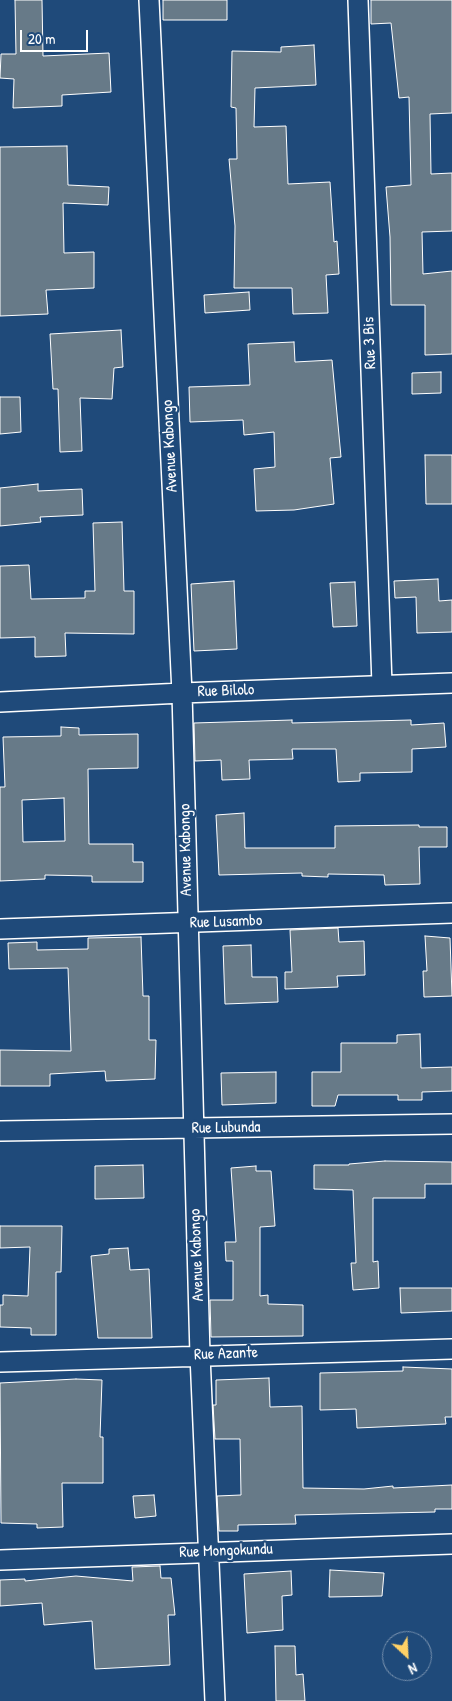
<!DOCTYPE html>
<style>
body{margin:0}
#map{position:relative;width:452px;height:1701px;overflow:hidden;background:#1f4a7a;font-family:"Patrick Hand",sans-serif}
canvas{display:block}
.north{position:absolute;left:382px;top:1631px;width:50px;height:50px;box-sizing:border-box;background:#1f4a7a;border:1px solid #7992af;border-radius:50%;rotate:155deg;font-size:14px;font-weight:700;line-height:20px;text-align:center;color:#fff}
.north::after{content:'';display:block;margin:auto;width:18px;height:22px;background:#ffd166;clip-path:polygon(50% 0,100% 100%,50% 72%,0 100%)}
.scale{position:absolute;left:20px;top:30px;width:68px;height:22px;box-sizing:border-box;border:2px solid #fff;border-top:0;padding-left:6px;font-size:15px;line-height:18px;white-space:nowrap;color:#fff;-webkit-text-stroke:4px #1f4a7a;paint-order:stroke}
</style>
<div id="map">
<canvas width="452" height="1701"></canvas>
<div class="north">N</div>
<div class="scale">20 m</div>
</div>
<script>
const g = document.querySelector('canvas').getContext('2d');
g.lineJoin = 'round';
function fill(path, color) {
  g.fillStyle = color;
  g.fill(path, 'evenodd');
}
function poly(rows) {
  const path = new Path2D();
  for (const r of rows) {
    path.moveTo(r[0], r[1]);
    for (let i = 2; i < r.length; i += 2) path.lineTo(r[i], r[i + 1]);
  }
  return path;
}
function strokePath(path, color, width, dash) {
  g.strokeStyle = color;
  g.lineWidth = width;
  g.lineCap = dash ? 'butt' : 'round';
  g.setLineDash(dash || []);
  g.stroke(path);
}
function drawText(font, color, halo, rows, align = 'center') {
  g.font = font + ' "Patrick Hand",sans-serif';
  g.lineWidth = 4.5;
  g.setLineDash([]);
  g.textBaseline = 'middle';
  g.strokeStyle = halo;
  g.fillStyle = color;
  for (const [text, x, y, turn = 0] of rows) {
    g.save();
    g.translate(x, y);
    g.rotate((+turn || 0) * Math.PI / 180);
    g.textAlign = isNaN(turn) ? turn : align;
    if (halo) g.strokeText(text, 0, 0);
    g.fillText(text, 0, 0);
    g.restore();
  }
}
const building = poly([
 [15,0,42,0,43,56,109,53,111,92,62,95,62,106,13,108,14,79,0,78,1,54,16,54,15,0],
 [163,0,227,0,227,20,163,20,163,0],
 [371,0,452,0,452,113,430,114,431,174,452,173,452,231,422,232,423,274,452,271,452,354,425,355,425,305,391,305,390,237,386,187,411,185,409,97,399,98,391,23,371,24,371,0],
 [314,45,316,85,255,88,254,127,286,126,288,184,330,182,334,242,337,241,339,274,326,275,328,313,293,314,292,288,234,288,235,226,229,159,237,159,236,108,231,107,232,51,281,52,281,47,314,45],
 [67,146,68,185,109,187,108,205,63,203,64,253,94,252,94,288,46,290,48,314,0,316,0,147,67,146],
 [249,292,250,310,205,313,204,295,249,292],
 [121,330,123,367,114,368,112,399,80,398,82,451,60,452,58,389,53,389,50,334,121,330],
 [294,342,295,362,332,360,341,457,330,458,334,504,294,510,256,511,254,469,275,467,274,432,244,435,243,420,190,422,189,387,250,385,248,344,294,342],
 [441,372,441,393,412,394,412,373,441,372],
 [0,397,20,397,21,432,0,434,0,397],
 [425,455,452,455,452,504,426,504,425,455],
 [38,484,38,491,82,489,83,515,40,517,41,522,0,526,0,488,38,484],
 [122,522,124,591,134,591,134,634,65,633,66,656,35,657,35,637,0,638,0,566,29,565,31,599,85,598,85,591,95,591,93,523,122,522],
 [438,579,439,601,452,600,452,632,417,633,416,597,395,598,394,581,438,579],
 [234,581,237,649,194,651,191,584,234,581],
 [355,582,357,626,333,627,330,583,355,582],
 [292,720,292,723,411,720,411,725,444,723,446,747,412,749,412,772,360,773,360,781,338,782,336,749,292,749,293,759,249,760,250,779,222,780,221,760,195,761,194,723,292,720],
 [61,727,79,728,79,735,138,734,138,768,88,769,89,844,133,844,133,862,143,862,143,882,92,882,92,876,45,875,45,879,0,881,0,787,5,787,3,737,61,736,61,727],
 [64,798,65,841,23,842,22,800,64,798],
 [244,813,245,848,335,848,335,826,419,825,419,827,447,827,447,847,419,847,420,884,385,885,384,875,328,874,328,877,302,876,302,873,219,875,216,815,244,813],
 [338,928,339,942,364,941,365,975,337,976,338,987,285,989,285,972,292,972,290,930,338,928],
 [425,936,450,938,452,996,424,997,423,971,427,971,425,936],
 [141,937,143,996,149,996,149,1040,156,1040,155,1079,106,1081,105,1071,50,1074,50,1086,0,1086,0,1050,71,1051,68,968,9,969,8,943,37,942,37,950,88,949,88,938,141,937],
 [251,945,252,977,277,977,278,1002,225,1004,223,946,251,945],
 [420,1034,421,1068,452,1067,452,1091,422,1092,422,1100,398,1100,398,1095,338,1095,335,1106,312,1106,312,1072,341,1072,341,1043,397,1043,397,1035,420,1034],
 [276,1072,276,1103,222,1105,221,1073,276,1072],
 [385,1161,452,1162,452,1184,425,1184,425,1198,373,1198,373,1262,378,1261,379,1288,353,1290,351,1263,356,1263,353,1190,314,1189,314,1165,349,1165,349,1164,385,1161],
 [143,1165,144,1198,95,1199,95,1166,143,1165],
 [256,1166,256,1171,271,1171,275,1226,260,1227,260,1296,268,1295,268,1304,303,1305,303,1336,211,1337,210,1300,233,1300,233,1261,226,1261,225,1242,236,1242,231,1168,256,1166],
 [0,1226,62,1226,61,1272,56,1272,56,1335,31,1335,31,1328,0,1327,0,1305,3,1305,3,1295,28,1296,30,1247,0,1248,0,1226],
 [128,1248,130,1270,149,1269,152,1338,98,1338,91,1256,109,1254,109,1249,128,1248],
 [400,1288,452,1288,452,1311,401,1313,400,1288],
 [403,1367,452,1369,452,1417,445,1417,446,1424,357,1428,356,1409,320,1410,320,1373,403,1371,403,1367],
 [269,1378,270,1407,302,1406,303,1488,364,1489,393,1486,393,1488,452,1485,452,1509,435,1509,435,1512,295,1515,296,1524,238,1525,238,1531,219,1531,217,1496,241,1495,240,1439,215,1439,213,1405,216,1405,216,1380,269,1378],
 [76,1379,102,1380,100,1437,103,1437,103,1483,62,1483,63,1527,37,1528,37,1524,1,1523,0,1383,76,1379],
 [154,1495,156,1516,135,1518,133,1496,154,1495],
 [160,1566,161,1578,171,1578,175,1615,168,1615,170,1665,95,1669,92,1621,44,1625,42,1603,0,1606,0,1580,25,1579,25,1581,76,1576,133,1581,132,1567,160,1566],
 [330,1570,384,1573,382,1596,329,1597,330,1570],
 [291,1571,292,1595,282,1596,283,1630,247,1633,244,1574,291,1571],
 [275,1646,295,1646,296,1675,303,1674,305,1701,276,1701,275,1646]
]);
const minor = poly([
 [149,0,182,693,200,1355,215,1701],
 [358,0,382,685],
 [0,702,182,693,452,683],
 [0,929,452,913],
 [0,1131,452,1124],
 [0,1362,452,1349],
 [0,1560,452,1544]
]);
const streetNames = [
 ["Rue 3 Bis",370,343,-92],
 ["Avenue Kabongo",170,446,-93],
 ["Rue Bilolo",226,691,-2],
 ["Avenue Kabongo",186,850,-91],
 ["Rue Lusambo",226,922,-2],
 ["Rue Lubunda",226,1128,-1],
 ["Avenue Kabongo",197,1255,-92],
 ["Rue Azante",226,1354,-2],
 ["Rue Mongokundu",226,1551,-2]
];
fill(building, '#677a88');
strokePath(building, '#fff', 1);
strokePath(minor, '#fff', 22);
strokePath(minor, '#1f4a7a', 19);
drawText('16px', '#fff', '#1f4a7a', streetNames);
</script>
